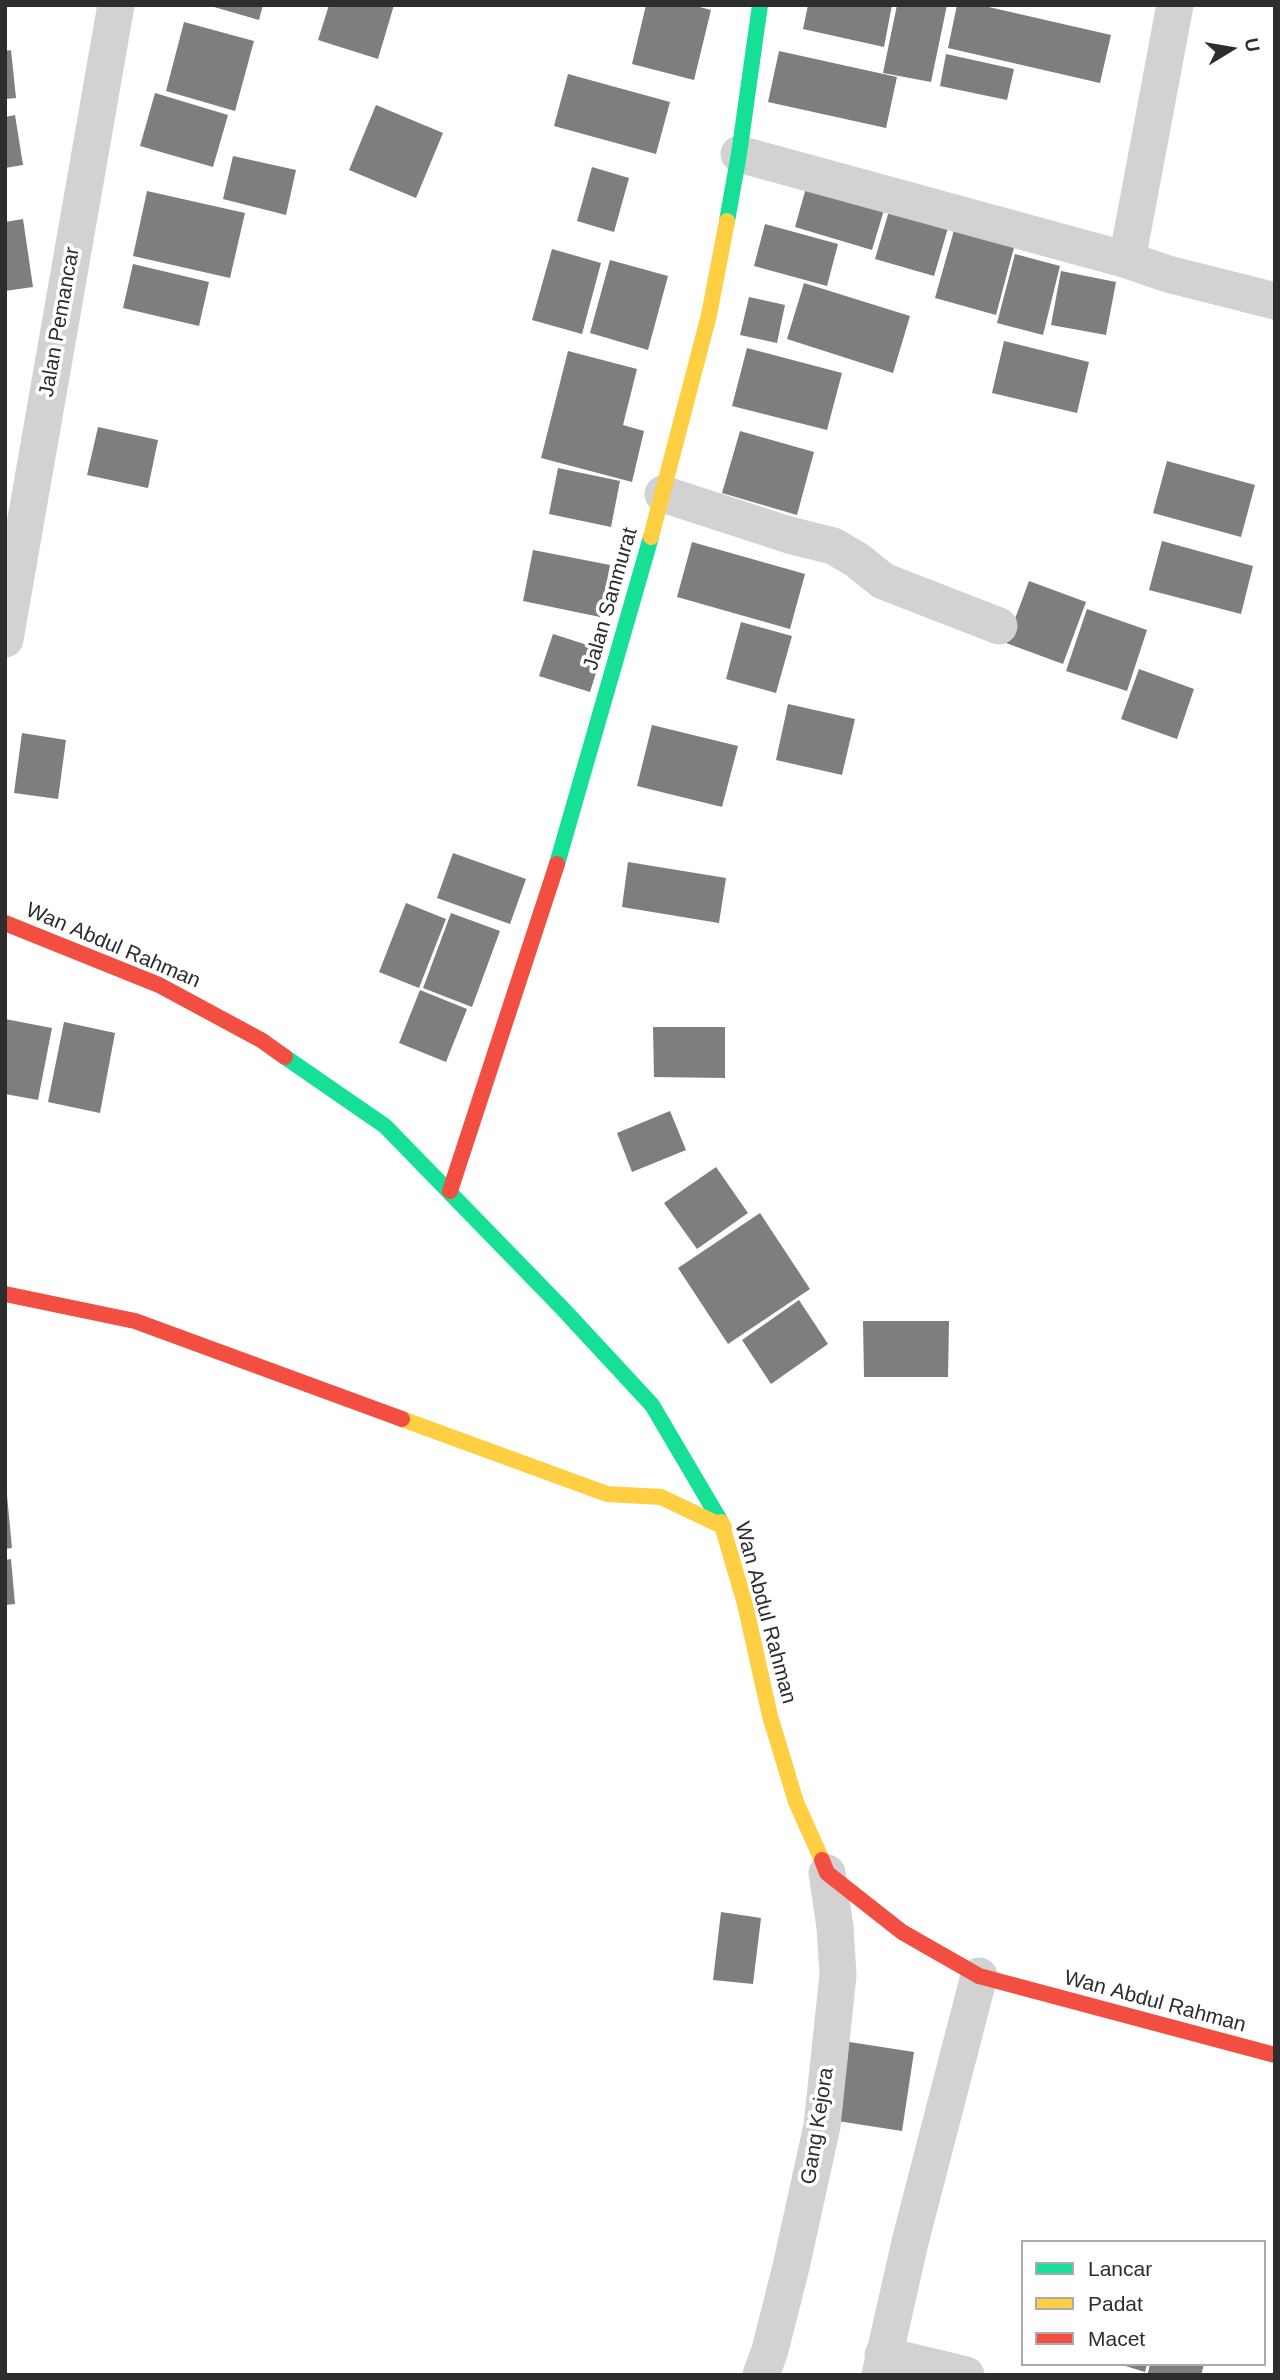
<!DOCTYPE html>
<style>
body{margin:0}
#map{position:relative;width:1280px;height:2380px;overflow:hidden;background:#fff;font-family:Arial,sans-serif}
canvas{display:block}
.frame{position:absolute;inset:0;border:7px solid #2d2d2d;pointer-events:none}
.legend{position:absolute;left:1021px;top:2240px;width:245px;height:126px;box-sizing:border-box;background:#fff;border:2px solid #ababab;margin:0;padding:9px 12px;list-style:none;font-size:21px;color:#2d2d2d}
.legend li{display:flex;align-items:center;gap:14px;height:35px}
.legend b{width:35px;border:2px solid #ababab}
.north{position:absolute;left:1196px;top:14px;width:70px;height:70px;-webkit-text-stroke:5px #fff;paint-order:stroke;rotate:79deg;font-size:19px;font-weight:700;line-height:28px;text-align:center;color:#2d2d2d}
.north::after{content:'';display:block;margin:auto;width:24px;height:32px;background:#2d2d2d;clip-path:polygon(50% 0,100% 100%,50% 72%,0 100%)}
</style>
<div id="map">
<canvas width="1280" height="2380"></canvas>
<div class="frame"></div>
<ul class="legend">
<li><b style="height:9px;background:#16e098"></b>Lancar</li>
<li><b style="height:9px;background:#ffcf43"></b>Padat</li>
<li><b style="height:9px;background:#f24e42"></b>Macet</li>
</ul>
<div class="north">U</div>
</div>
<script>
const g = document.querySelector('canvas').getContext('2d');
g.lineJoin = 'round';
function fill(path, color) {
  g.fillStyle = color;
  g.fill(path, 'evenodd');
}
function poly(rows) {
  const path = new Path2D();
  for (const r of rows) {
    path.moveTo(r[0], r[1]);
    for (let i = 2; i < r.length; i += 2) path.lineTo(r[i], r[i + 1]);
  }
  return path;
}
function strokePath(path, color, width, dash) {
  g.strokeStyle = color;
  g.lineWidth = width;
  g.lineCap = dash ? 'butt' : 'round';
  g.setLineDash(dash || []);
  g.stroke(path);
}
function drawText(font, color, halo, rows, align = 'center') {
  g.font = font + ' Arial,sans-serif';
  g.lineWidth = 7;
  g.setLineDash([]);
  g.textBaseline = 'middle';
  g.strokeStyle = halo;
  g.fillStyle = color;
  for (const [text, x, y, turn = 0] of rows) {
    g.save();
    g.translate(x, y);
    g.rotate((+turn || 0) * Math.PI / 180);
    g.textAlign = isNaN(turn) ? turn : align;
    if (halo) g.strokeText(text, 0, 0);
    g.fillText(text, 0, 0);
    g.restore();
  }
}
const building = poly([
 [207,5,263,5,259,20],
 [329,5,394,5,378,59,318,40],
 [646,5,692,5,711,10,694,80,632,64],
 [808,5,892,5,884,47,803,29],
 [897,5,947,5,931,82,883,73],
 [957,5,980,5,1111,35,1100,83,948,48],
 [184,22,254,41,235,111,166,91],
 [11,50,16,98,5,99,5,51],
 [779,51,897,77,886,128,768,102],
 [946,54,1014,69,1007,100,940,86],
 [568,74,670,102,656,154,554,126],
 [155,93,228,115,213,167,140,146],
 [376,105,443,133,416,198,349,170],
 [15,115,23,165,5,168,5,117],
 [233,156,296,170,286,215,223,199],
 [592,167,629,178,614,232,577,221],
 [809,177,887,200,872,250,795,227],
 [147,191,245,213,230,278,133,256],
 [891,204,950,221,934,276,875,259],
 [23,219,33,287,5,291,5,222],
 [956,223,1016,240,996,315,935,298],
 [765,224,838,244,827,286,754,266],
 [552,249,601,263,582,334,532,320],
 [1015,254,1060,266,1043,335,997,323],
 [610,260,668,276,648,350,590,333],
 [133,264,209,282,199,326,123,308],
 [1061,271,1116,282,1106,335,1051,325],
 [804,283,910,316,893,373,787,339],
 [749,297,785,305,777,343,740,335],
 [1004,341,1089,362,1077,413,992,393],
 [747,348,842,373,827,430,732,406],
 [568,351,637,369,623,425,644,431,632,482,541,458],
 [98,427,158,440,148,488,87,475],
 [740,431,814,452,797,515,722,493],
 [1167,461,1255,485,1241,537,1153,513],
 [558,468,620,481,611,527,549,514],
 [1162,541,1253,566,1241,614,1149,590],
 [692,542,805,574,790,629,677,597],
 [533,550,610,565,600,617,523,601],
 [1029,581,1086,602,1063,664,1006,643],
 [1087,609,1147,630,1127,691,1066,671],
 [741,622,792,636,776,693,726,679],
 [553,634,603,650,590,692,539,676],
 [1139,669,1194,689,1177,739,1121,719],
 [788,704,855,719,842,775,776,760],
 [652,725,738,746,722,807,637,786],
 [22,733,66,740,58,799,14,793],
 [453,853,526,879,510,924,437,898],
 [628,862,726,878,719,923,622,907],
 [406,903,446,919,419,988,379,972],
 [451,913,500,931,472,1007,423,988],
 [420,990,467,1009,446,1062,399,1043],
 [5,1019,52,1028,38,1100,5,1094],
 [64,1022,115,1033,100,1113,48,1102],
 [653,1027,725,1027,725,1078,654,1077],
 [670,1111,686,1150,632,1172,617,1133],
 [716,1167,748,1213,697,1249,664,1203],
 [760,1213,810,1289,728,1344,678,1268],
 [799,1300,828,1344,771,1384,742,1340],
 [863,1321,949,1321,948,1377,864,1377],
 [5,1495,7,1495,12,1548,5,1549],
 [11,1559,15,1604,5,1605,5,1560],
 [721,1912,761,1918,753,1984,713,1980],
 [843,2041,914,2052,902,2131,831,2120],
 [1119,2364,1147,2364,1145,2372],
 [1150,2364,1204,2364,1201,2375,1153,2375,1148,2373]
]);
const street = poly([
 [739,154,1127,260,1168,274,1275,301],
 [1127,260,1175,5],
 [663,494,789,535,833,546,857,560,883,581,999,626],
 [5,639,116,5],
 [883,2355,966,2375],
 [761,2375,770,2350,791,2267,822,2126,838,1975,835,1927,827,1873],
 [880,2375,910,2242,979,1976]
]);
const fast = poly([
 [727,221,739,154,760,5],
 [557,864,651,537],
 [285,1057,385,1126,563,1309,652,1405,721,1522]
]);
const slow = poly([
 [651,537,709,315,727,221],
 [402,1419,607,1494,661,1497,724,1527],
 [721,1522,745,1604,770,1716,796,1802,822,1860]
]);
const jam = poly([
 [5,923,159,985,261,1040,285,1057],
 [450,1191,557,864],
 [5,1294,135,1321,402,1419],
 [822,1860,827,1873,902,1932,979,1976,1275,2055]
]);
const streetNames = [
 ["Jalan Pemancar",60,322,-80],
 ["Jalan Sanmurat",611,599,-74],
 ["Wan Abdul Rahman",113,946,23],
 ["Wan Abdul Rahman",765,1613,75],
 ["Wan Abdul Rahman",1155,2002,15],
 ["Gang Kejora",818,2126,-81]
];
fill(building, '#7e7e7e');
strokePath(street, '#d2d2d2', 37);
strokePath(fast, '#16e098', 16);
strokePath(slow, '#ffcf43', 16);
strokePath(jam, '#f24e42', 16);
drawText('21px', '#2d2d2d', '#fff', streetNames);
</script>
